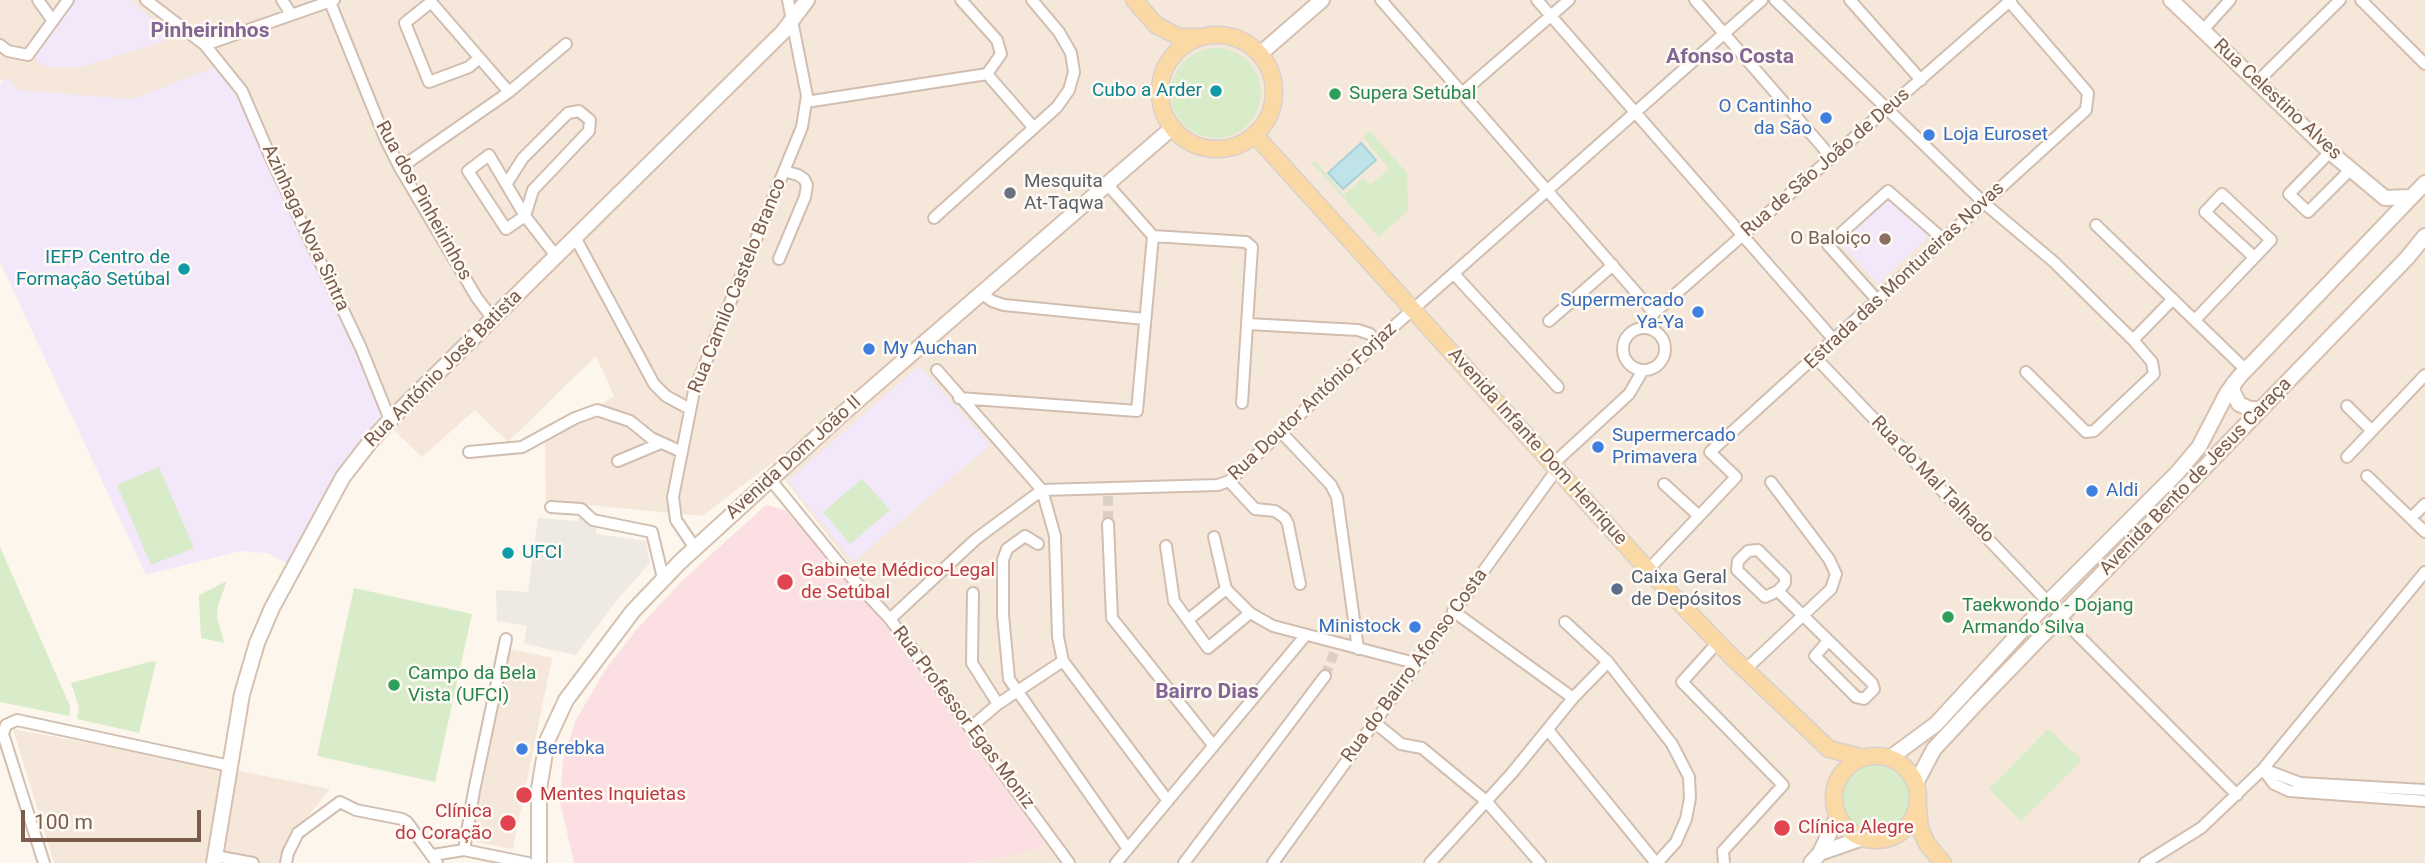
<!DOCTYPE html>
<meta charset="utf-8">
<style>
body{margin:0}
#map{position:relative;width:2425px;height:863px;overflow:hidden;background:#fdf6ec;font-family:Roboto,sans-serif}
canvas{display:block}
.scale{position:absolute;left:21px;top:810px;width:180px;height:32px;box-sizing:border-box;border:4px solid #7a5c4d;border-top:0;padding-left:9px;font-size:21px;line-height:24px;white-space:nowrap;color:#7a5c4d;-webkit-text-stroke:5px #fffaf3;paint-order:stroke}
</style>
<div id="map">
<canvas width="2425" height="863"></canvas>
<div class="scale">100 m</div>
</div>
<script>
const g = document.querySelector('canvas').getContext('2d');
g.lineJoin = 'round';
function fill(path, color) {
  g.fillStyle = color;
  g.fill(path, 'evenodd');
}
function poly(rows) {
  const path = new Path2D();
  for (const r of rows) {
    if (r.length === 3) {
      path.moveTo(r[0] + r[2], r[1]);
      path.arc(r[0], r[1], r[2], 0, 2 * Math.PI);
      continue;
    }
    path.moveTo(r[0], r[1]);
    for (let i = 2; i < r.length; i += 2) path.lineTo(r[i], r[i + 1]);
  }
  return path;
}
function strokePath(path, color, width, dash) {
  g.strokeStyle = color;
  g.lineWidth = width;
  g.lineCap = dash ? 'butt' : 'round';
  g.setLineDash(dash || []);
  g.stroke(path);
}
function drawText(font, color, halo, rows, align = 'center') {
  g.font = font + ' Roboto,sans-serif';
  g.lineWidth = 5;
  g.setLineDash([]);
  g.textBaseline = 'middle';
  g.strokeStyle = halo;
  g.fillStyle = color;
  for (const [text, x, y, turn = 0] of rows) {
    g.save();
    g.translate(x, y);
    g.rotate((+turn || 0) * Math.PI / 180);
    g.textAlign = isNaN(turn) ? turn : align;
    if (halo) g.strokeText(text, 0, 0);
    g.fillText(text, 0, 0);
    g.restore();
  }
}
const residential = poly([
 [0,0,2425,0,2425,863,972,863,1061,840,772,463,702,516,546,501,545,442,614,396,596,356,508,442,475,410,422,457,383,420,129,101,14,92,3,80,0,80],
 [510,649,552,658,513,849,471,841],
 [13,729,235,770,330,789,289,840,287,863,54,863]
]);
const industrial = poly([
 [580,517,596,527,596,534,646,541,650,563,617,600,576,655,524,644,527,626,497,621,496,590,528,592,538,518,577,521]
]);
const education = poly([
 [76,0,130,0,171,36,168,40,82,67,46,67,37,61,35,55],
 [215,67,221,68,228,76,387,418,290,565,268,553,240,551,146,575,0,262,0,84,6,77,18,90,132,99],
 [1888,198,1930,235,1878,284,1840,243],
 [919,366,990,445,853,562,788,481]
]);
const medical = poly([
 [766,505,785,510,877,614,1045,843,1036,849,969,863,574,863,560,802,563,761,575,722,605,670,636,630,683,580]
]);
const green = poly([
 [1216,93,45],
 [1370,131,1407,173,1408,210,1379,237,1311,162,1317,163,1344,195,1363,178,1371,185,1389,169,1363,137],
 [159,467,194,548,151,565,117,485],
 [862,479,890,510,850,544,823,512],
 [0,547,70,706,69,716,0,702],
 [227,581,218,605,217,617,224,643,201,638,199,595],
 [354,588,472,614,435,782,317,756],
 [153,661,156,662,139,733,77,719,79,707,71,683],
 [2048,729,2082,760,2021,821,1989,789],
 [1876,797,34]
]);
const water = poly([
 [1361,143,1376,160,1343,189,1328,173,1361,143]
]);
const streetTunnel = poly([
 [1108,496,1108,524],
 [1325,676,1334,653]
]);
const street = poly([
 [38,0,53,21],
 [146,0,205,45,242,91,270,156,361,348,390,420],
 [282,0,291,14],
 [1381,0,1654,313],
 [1537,0,1834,340],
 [1695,0,1832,158],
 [1775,0,1984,203,2054,262,2133,340],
 [1850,0,1921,80],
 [2361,0,2425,64],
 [330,2,385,138,400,168,477,298,493,319],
 [2203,30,2230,0],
 [0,45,8,51,28,55,68,0],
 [205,45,334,0],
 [479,58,469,67,429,82,405,23,431,2,509,92],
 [987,74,1034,128],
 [2257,82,2340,0],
 [1463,92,1569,0],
 [806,102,987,74,1001,54,997,40,961,0],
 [2330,152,2289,194,2308,212,2351,169],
 [400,168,509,92,566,44],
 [507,183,523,158,568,113,579,111,590,120,589,131,533,190,525,216,506,229,468,171,489,155,525,216,556,256],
 [934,218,1057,107,1069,90,1074,72,1071,53,1059,32,1032,0],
 [2096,225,2246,370],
 [1153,236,1246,242,1252,247,1242,403],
 [575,237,654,384,666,396,690,409],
 [779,259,805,197,807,185,804,179,798,175,784,171],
 [1454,274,1558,387],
 [981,293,992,301,1004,305,1145,319],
 [1878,301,1828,245,1888,191,1944,240],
 [2195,320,2271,240,2222,194,2205,212,2254,257],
 [1549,321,1613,265],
 [1248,324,1358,330,1370,334,1377,342],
 [1645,328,1654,313,2011,0],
 [1644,349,21],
 [1816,358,2048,602],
 [937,370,1042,490,1055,536,1058,637,1063,661,998,704,971,727],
 [2026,372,2086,432,2094,431,2154,374,2152,362,2133,340,2173,299],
 [959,398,1137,411,1153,236,1107,184],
 [2347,406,2371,430],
 [1281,432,1331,485,1337,497,1358,649],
 [469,452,522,447,575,418,597,410,630,421,651,438,682,452],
 [2347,457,2425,375],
 [618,461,661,443],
 [1553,464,1629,394,1643,370],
 [2367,476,2425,532],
 [770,479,841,566,890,619,1069,863],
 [1229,481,1255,509,1275,511,1285,518,1288,524,1300,584],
 [1664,484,1699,516],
 [1042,490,1218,485,1229,481,1392,328,1762,0],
 [551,507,581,509,593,520,652,532,663,578],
 [2411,518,2425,504],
 [1108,524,1112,618,1213,745],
 [1214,537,1226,589,1250,613,1273,626,1415,663],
 [1038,544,1025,536,1007,549,1003,560,1003,615,1009,679,1128,849],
 [1166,546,1174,601,1208,648,1250,613],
 [695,548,676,520,673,497,694,391,802,127,806,102,807,96,788,0],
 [1758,550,1785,577,1785,583,1778,591,1765,597,1737,570,1738,561,1748,551,1758,550],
 [1648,570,1736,477,1710,452,2086,110,2088,93,2008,0],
 [1778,591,1872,683,1874,689,1864,699,1856,697,1815,656,1828,641],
 [973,593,972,663,998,704],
 [1453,611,1573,698],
 [2060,617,2237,795],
 [890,619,976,539,1042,490],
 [1188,620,1226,589],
 [1565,622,1608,662,1672,744,1689,777,1690,798,1686,819,1676,842,1657,863],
 [1718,642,1682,682,1783,785,1723,851,1724,863],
 [1063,661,1168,801],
 [1745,670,1831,589,1836,574,1829,559,1771,482],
 [1374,722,1401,744,1422,748,1486,801,1540,863],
 [1548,730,1656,863],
 [2263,769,2274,784,2289,791,2425,801],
 [2263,769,2300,783,2425,790],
 [464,850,474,791,506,639],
 [433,855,464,850,528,863],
 [215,856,253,863],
 [44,863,3,734,6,725,17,720,230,766],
 [286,863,288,853,298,833,340,802,356,810,402,819,407,822,437,863],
 [1116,863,1305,636],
 [1184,863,1325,676],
 [1273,863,1557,469],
 [1430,863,1512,773,1573,698,1608,662],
 [2145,863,2201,828,2263,769,2425,572]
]);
const secondary = poly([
 [2171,0,2330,152,2385,198,2409,197],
 [1260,54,1322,0],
 [2233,384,2233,392,2239,404,2250,409,2261,409],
 [1890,758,1936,724,2048,602,2177,473,2199,447,2227,393,2239,377,2425,183],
 [1916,783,1934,749,1975,705,2407,258,2425,236],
 [1820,853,1863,838],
 [214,863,242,694,257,643,272,608,343,477,370,442,390,420,783,32,807,0],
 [539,863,539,789,547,741,566,700,633,611,680,562,841,415,1172,128],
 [1811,863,1820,853,1838,815]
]);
const primary = poly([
 [1134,0,1156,25,1179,37,1199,37],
 [1217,92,57],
 [1255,135,1648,570,1731,656,1829,749,1864,758],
 [1876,798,42],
 [1918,806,1920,828,1927,844,1943,863]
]);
const markers = [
 [1216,91,7,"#0f9aa8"],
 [1335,94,7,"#2e9e5b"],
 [1826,118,7,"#3f7fe0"],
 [1929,135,7,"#3f7fe0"],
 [1010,193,7,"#6b7280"],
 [1885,239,7,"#8d6e63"],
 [184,269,7,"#0f9aa8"],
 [1698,312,7,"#3f7fe0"],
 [869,349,7,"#3f7fe0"],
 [1598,447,7,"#3f7fe0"],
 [2092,491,7,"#3f7fe0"],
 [508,553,7,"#0f9aa8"],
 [785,582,9,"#e0444e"],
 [1617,589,7,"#5c6f8a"],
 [1948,617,7,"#2e9e5b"],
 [1415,627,7,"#3f7fe0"],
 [394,685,7,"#2e9e5b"],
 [522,749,7,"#3f7fe0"],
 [524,795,9,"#e0444e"],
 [508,823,9,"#e0444e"],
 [1782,828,9,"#e0444e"]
];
const cultureNames = [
 ["Cubo a Arder",1202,91],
 ["IEFP Centro de",170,258],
 ["Formação Setúbal",170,280],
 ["UFCI",522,553,"left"]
];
const leisureNames = [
 ["Supera Setúbal",1349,94],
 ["Taekwondo - Dojang",1962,606],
 ["Armando Silva",1962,628],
 ["Campo da Bela",408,674],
 ["Vista (UFCI)",408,696]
];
const streetNames = [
 ["Rua Celestino Alves",2277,100,43],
 ["Rua de São João de Deus",1826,163,-41],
 ["Rua dos Pinheirinhos",423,201,61],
 ["Azinhaga Nova Sintra",305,228,65],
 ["Estrada das Montureiras Novas",1905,276,-43],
 ["Rua Camilo Castelo Branco",738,286,-68],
 ["Rua António José Batista",444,369,-45],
 ["Rua Doutor António Forjaz",1313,402,-43],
 ["Avenida Infante Dom Henrique",1537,447,48],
 ["Avenida Dom João II",794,458,-42],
 ["Avenida Bento de Jesus Caraça",2196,477,-46],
 ["Rua do Mal Talhado",1932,480,46],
 ["Rua do Bairro Afonso Costa",1415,666,-54],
 ["Rua Professor Egas Moniz",963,718,53]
];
const shopNames = [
 ["O Cantinho",1812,107,"right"],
 ["da São",1812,129,"right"],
 ["Loja Euroset",1943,135],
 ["Supermercado",1684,301,"right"],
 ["Ya-Ya",1684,323,"right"],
 ["My Auchan",883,349],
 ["Supermercado",1612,436],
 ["Primavera",1612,458],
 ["Aldi",2106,491],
 ["Ministock",1401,627,"right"],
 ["Berebka",536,749]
];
const worshipNames = [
 ["Mesquita",1024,182],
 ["At-Taqwa",1024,204]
];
const educationNames = [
 ["O Baloiço",1871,239]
];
const healthNames = [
 ["Gabinete Médico-Legal",801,571],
 ["de Setúbal",801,593],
 ["Mentes Inquietas",540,795],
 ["Clínica",492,812,"right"],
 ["do Coração",492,834,"right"],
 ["Clínica Alegre",1798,828]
];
const serviceNames = [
 ["Caixa Geral",1631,578],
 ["de Depósitos",1631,600]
];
const neighbourhoodNames = [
 ["Pinheirinhos",210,32],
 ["Afonso Costa",1730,58],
 ["Bairro Dias",1207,693]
];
fill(residential, '#f5e8da');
fill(industrial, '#efe9e4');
fill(education, '#f3e8fa');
fill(medical, '#fbdfe3');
fill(green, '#d8ecc9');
fill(water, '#bfe3e8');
strokePath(water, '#a5d3da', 2);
strokePath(streetTunnel, '#dcd0c4', 10, [10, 5]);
strokePath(street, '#d1beb0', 14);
strokePath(secondary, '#d6c0b0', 18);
strokePath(primary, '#dad1cd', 19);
strokePath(street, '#fff', 10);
strokePath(secondary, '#fff', 14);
strokePath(primary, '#fbd9a5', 16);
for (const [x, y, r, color] of markers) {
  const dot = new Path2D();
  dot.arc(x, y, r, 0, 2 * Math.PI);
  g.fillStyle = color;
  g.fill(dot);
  strokePath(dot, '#fffaf3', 2.5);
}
drawText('19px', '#0d838f', '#fffaf3', cultureNames, 'right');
drawText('19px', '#27864d', '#fffaf3', leisureNames, 'left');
drawText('19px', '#7a5c4d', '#fffaf3', streetNames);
drawText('19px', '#366cbe', '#fffaf3', shopNames, 'left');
drawText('19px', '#5b616d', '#fffaf3', worshipNames, 'left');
drawText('19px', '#785e54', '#fffaf3', educationNames, 'right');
drawText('19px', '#be3a42', '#fffaf3', healthNames, 'left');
drawText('19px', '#4e5e75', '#fffaf3', serviceNames, 'left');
drawText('bold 21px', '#846695', '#fffaf3', neighbourhoodNames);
</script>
